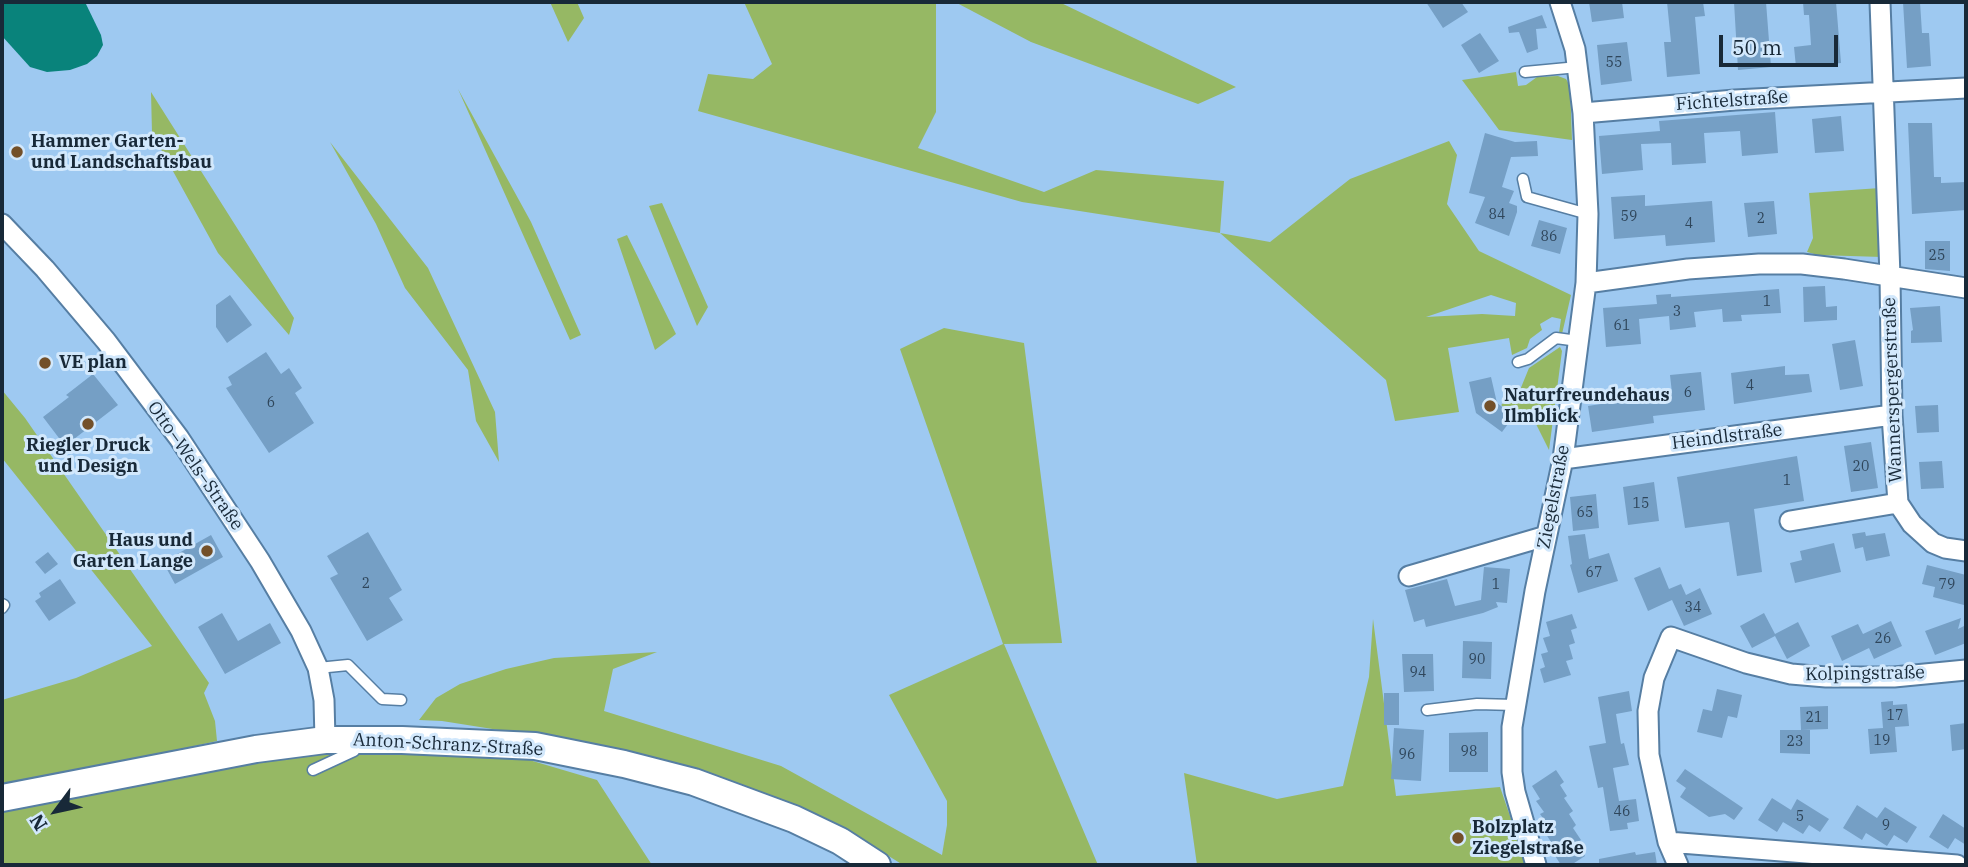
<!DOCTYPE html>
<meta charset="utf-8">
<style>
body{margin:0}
#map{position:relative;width:1968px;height:867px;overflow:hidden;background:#9ec9f1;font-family:"IBM Plex Serif",serif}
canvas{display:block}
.frame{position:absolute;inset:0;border:4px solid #182938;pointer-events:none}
.north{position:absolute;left:21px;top:776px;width:70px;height:70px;-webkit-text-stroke:5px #d2e8fc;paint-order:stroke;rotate:237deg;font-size:19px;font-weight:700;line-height:28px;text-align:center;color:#182938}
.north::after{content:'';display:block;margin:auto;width:24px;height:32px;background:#182938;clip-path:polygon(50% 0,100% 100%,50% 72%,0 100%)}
.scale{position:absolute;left:1719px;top:35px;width:119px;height:32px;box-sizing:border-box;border:4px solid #182938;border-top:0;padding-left:9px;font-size:21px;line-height:24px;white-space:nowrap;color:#182938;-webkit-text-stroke:5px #d2e8fc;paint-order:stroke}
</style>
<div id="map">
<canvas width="1968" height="867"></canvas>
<div class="frame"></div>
<div class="north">N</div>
<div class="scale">50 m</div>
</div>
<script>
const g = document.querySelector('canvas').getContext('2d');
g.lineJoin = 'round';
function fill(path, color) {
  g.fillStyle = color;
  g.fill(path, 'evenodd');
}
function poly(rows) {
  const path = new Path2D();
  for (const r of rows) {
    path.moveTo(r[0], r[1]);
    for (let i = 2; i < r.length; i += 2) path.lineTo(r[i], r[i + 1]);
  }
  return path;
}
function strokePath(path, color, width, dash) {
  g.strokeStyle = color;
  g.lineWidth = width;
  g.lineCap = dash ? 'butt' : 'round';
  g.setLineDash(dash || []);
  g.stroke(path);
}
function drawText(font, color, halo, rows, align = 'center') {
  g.font = font + ' "IBM Plex Serif",serif';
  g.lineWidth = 6;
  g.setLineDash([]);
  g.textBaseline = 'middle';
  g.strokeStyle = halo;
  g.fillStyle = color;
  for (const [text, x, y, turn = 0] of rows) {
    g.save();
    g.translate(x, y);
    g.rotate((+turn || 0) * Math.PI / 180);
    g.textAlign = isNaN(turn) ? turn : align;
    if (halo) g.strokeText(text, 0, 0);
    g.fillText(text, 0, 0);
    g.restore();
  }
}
const green = poly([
 [550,2,577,2,584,18,568,42],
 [744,2,936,2,936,112,918,148,1044,192,1096,170,1224,181,1220,233,1270,242,1350,179,1449,141,1457,155,1447,204,1479,251,1571,295,1562,334,1559,333,1561,319,1552,317,1540,324,1542,330,1530,339,1527,348,1512,355,1509,338,1448,348,1459,412,1395,421,1386,380,1220,233,1022,202,698,111,708,74,753,79,772,64],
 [1491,295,1516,303,1515,316,1482,314,1426,317],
 [955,2,1059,2,1236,87,1198,104,1031,42],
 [1516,72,1518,86,1526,85,1537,77,1558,76,1566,79,1570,86,1572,140,1499,130,1462,80],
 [458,89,531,222,581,335,570,340],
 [151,92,294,318,289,335,218,253,152,133],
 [330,142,428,268,495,412,499,462,476,421,468,370,405,288,376,224],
 [1880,188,1882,257,1818,255,1807,252,1813,238,1809,193],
 [662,203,708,307,697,326,649,206],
 [627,235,676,334,655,350,617,239],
 [944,328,1024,343,1062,643,1004,644,1098,865,903,865,868,843,761,794,600,746,442,721,419,720,436,698,460,684,506,669,554,658,657,652,613,669,604,711,781,766,942,855,947,825,947,801,889,695,1003,644,900,349],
 [1560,347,1562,351,1549,450,1535,422,1511,420,1514,415,1501,405,1520,390,1529,368],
 [2,390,25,418,209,683,204,693,215,721,217,741,39,781,2,787,2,700,76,678,152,646,2,458],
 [1373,619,1396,796,1500,787,1527,865,1197,865,1184,773,1277,799,1343,786,1369,677],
 [386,749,509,754,597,780,652,865,2,865,2,809,309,753]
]);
const water = poly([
 [2,2,85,2,101,35,103,45,97,56,87,64,70,70,47,72,30,67,2,36]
]);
const building = poly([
 [1426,2,1461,2,1468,12,1443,28],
 [1589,2,1622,2,1624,18,1592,22],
 [1667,2,1703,2,1705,16,1695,17,1700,74,1667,77,1664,42,1671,42],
 [1734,2,1766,2,1771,67,1738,70],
 [1803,2,1836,2,1841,63,1796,67,1794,47,1811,45,1809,15,1804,15],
 [1903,2,1920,2,1922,33,1929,33,1931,66,1907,68],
 [1542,15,1547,28,1536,29,1538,49,1527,53,1519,32,1509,33,1508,27],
 [1480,33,1499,61,1479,73,1461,45],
 [1627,42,1632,81,1601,85,1597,45],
 [1775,112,1778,153,1742,156,1740,131,1704,133,1706,163,1672,165,1671,143,1641,144,1643,170,1602,174,1599,136,1660,131,1659,121],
 [1841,116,1844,151,1815,153,1812,119],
 [1908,123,1932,123,1934,177,1941,177,1941,183,1966,182,1966,210,1912,214],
 [1485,133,1515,142,1537,141,1538,156,1511,157,1502,187,1514,191,1509,203,1517,206,1517,212,1509,236,1475,223,1485,197,1469,193],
 [1645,195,1645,206,1712,201,1715,242,1666,246,1665,235,1614,239,1611,197],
 [1774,201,1777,234,1748,237,1744,203],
 [1539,220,1567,228,1560,254,1531,246],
 [1925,241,1950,241,1950,271,1925,269],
 [1825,286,1826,307,1837,306,1837,320,1804,322,1803,287],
 [1779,289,1781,313,1741,315,1742,321,1723,322,1722,309,1694,312,1696,327,1670,330,1669,316,1639,319,1641,344,1606,347,1603,308,1657,304,1656,295,1671,294,1671,297],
 [230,295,252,325,227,343,216,327,216,305],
 [1940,306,1942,342,1911,343,1911,331,1913,330,1910,308],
 [1855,340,1863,386,1840,390,1832,344],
 [266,352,281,374,289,368,302,388,295,393,314,423,269,453,226,388,232,385,228,377],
 [1785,366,1785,375,1809,374,1812,392,1734,404,1731,373],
 [1701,372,1705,410,1653,416,1654,423,1592,432,1588,406,1672,393,1670,375],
 [93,374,118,405,65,446,43,417,69,397,66,395],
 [1491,377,1497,403,1514,416,1502,432,1476,413,1469,382],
 [1938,405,1939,432,1917,433,1915,406],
 [1871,442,1878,488,1851,492,1844,446],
 [1797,456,1804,501,1754,509,1762,572,1737,576,1729,522,1685,528,1677,477],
 [1942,461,1944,488,1921,489,1919,462],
 [1654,482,1659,521,1628,525,1623,487],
 [1596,494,1599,528,1573,531,1570,497],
 [368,532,402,590,389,598,403,620,367,641,330,578,338,574,327,556],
 [1865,532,1866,536,1885,533,1890,556,1866,561,1863,547,1855,549,1852,534],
 [1585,534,1589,559,1609,553,1618,581,1578,593,1570,565,1572,564,1568,536],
 [211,535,223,557,175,584,163,562],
 [1834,543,1841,572,1795,583,1790,563,1802,560,1800,551],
 [48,552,58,564,45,574,35,562],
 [1927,565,1966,575,1964,605,1933,597,1935,587,1922,584],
 [1484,567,1510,569,1507,603,1496,602,1498,607,1483,613,1426,627,1424,619,1414,622,1405,590,1447,579,1455,606,1481,600],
 [1660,567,1669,589,1681,584,1686,595,1700,588,1712,614,1684,626,1672,600,1648,611,1634,578],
 [60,579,76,603,49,621,35,601,41,597,39,593],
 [222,613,238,641,270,623,281,643,225,674,198,627],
 [1764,613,1775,634,1798,622,1810,646,1787,659,1775,636,1752,648,1740,626],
 [1572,614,1577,628,1571,630,1575,643,1569,645,1573,659,1566,661,1571,675,1544,683,1540,669,1545,667,1541,654,1548,652,1543,638,1550,636,1546,622],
 [1961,618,1958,629,1966,625,1966,643,1935,655,1925,631],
 [1891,621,1902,646,1874,659,1869,648,1842,661,1831,636,1858,624,1863,634],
 [1463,641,1492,642,1491,679,1462,678],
 [1402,654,1433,654,1434,691,1404,692],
 [1717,689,1742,695,1737,718,1728,716,1722,738,1697,732,1703,709,1712,711],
 [1629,691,1632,711,1616,714,1621,744,1624,743,1629,765,1613,768,1619,801,1636,799,1639,821,1627,823,1628,829,1610,831,1603,787,1598,788,1589,746,1606,743,1598,697],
 [1384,693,1399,693,1399,725,1384,725],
 [1893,701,1893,705,1907,704,1909,726,1895,727,1897,752,1870,754,1868,729,1883,728,1881,702],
 [1828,706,1828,729,1801,730,1800,707],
 [1966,723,1966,749,1952,751,1950,725],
 [1394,728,1424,730,1421,781,1391,779],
 [1780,730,1810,730,1810,754,1780,753],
 [1488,732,1488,772,1449,772,1449,733],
 [1685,769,1743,808,1734,820,1725,814,1709,817,1680,797,1686,788,1676,781],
 [1556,770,1564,782,1560,785,1567,796,1564,798,1573,811,1569,814,1576,825,1573,828,1581,840,1576,843,1585,856,1571,865,1561,865,1548,845,1551,842,1544,831,1550,828,1540,814,1544,812,1536,801,1540,799,1532,786],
 [1772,798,1791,810,1797,799,1829,819,1820,832,1809,825,1803,834,1783,822,1777,832,1758,820],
 [1857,805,1877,818,1885,807,1917,827,1907,843,1894,835,1887,846,1866,833,1862,840,1843,828],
 [1943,814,1966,829,1966,845,1955,838,1948,849,1929,837],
 [1635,852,1636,855,1655,852,1657,865,1599,865,1599,859]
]);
const lane = poly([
 [1525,72,1578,67],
 [1523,179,1527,197,1588,214],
 [1518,362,1528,359,1556,338,1578,341],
 [2,604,4,605,2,608],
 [318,668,348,665,382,699,401,700],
 [1427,710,1477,704,1515,705],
 [313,770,354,751,356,747]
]);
const street = poly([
 [1880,2,1890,276,1892,415,1898,503,1912,524,1933,543,1945,548,1966,551],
 [1583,113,1735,100,1966,88],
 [2,224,45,269,106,341,179,438,260,561,301,631,318,668,324,700,325,740],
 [1586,283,1688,269,1759,264,1802,264,1844,269,1966,288],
 [1563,459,1892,415],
 [1790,521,1898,503],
 [1409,576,1546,536],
 [1668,842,1957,865],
 [1536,865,1515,792,1512,772,1512,727,1535,591,1563,459,1586,283,1588,214,1583,113,1575,49,1560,2],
 [1678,865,1668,842,1649,755,1648,711,1654,678,1671,637,1746,663,1791,674,1826,677,1894,677,1966,670]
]);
const secondary = poly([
 [2,798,256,749,325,740,402,740,535,746,624,764,694,782,794,819,840,841,877,865]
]);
const markers = [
 [17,152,7,"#735029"],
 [45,363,7,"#735029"],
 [1490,406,7,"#735029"],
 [88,424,7,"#735029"],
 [207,551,7,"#735029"],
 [1458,838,7,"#735029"]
];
const numberNames = [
 ["55",1614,63],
 ["84",1497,215],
 ["59",1629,217],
 ["2",1761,219],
 ["4",1689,224],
 ["86",1549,237],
 ["25",1937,256],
 ["1",1767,302],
 ["3",1677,312],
 ["61",1622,326],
 ["4",1750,386],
 ["6",1688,393],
 ["6",271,403],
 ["20",1861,467],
 ["1",1787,481],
 ["15",1641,504],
 ["65",1585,513],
 ["67",1594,573],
 ["2",366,584],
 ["1",1496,585],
 ["79",1947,585],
 ["34",1693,608],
 ["26",1883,639],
 ["90",1477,660],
 ["94",1418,673],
 ["17",1895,716],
 ["21",1814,718],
 ["19",1882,741],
 ["23",1795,742],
 ["98",1469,752],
 ["96",1407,755],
 ["46",1622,812],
 ["5",1800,817],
 ["9",1886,826]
];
const streetNames = [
 ["Fichtelstraße",1732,101,-4],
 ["Wannerspergerstraße",1893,390,-92],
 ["Heindlstraße",1727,437,-7],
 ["Otto–Wels–Straße",195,466,55],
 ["Ziegelstraße",1554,497,-79],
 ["Kolpingstraße",1865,674,-1],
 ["Anton-Schranz-Straße",448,745,3]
];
const poiNames = [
 ["Hammer Garten-",31,142],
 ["und Landschaftsbau",31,163],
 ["VE plan",59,363],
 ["Naturfreundehaus",1504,396],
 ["Ilmblick",1504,417],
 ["Riegler Druck",88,446,"center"],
 ["und Design",88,467,"center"],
 ["Haus und",193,541,"right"],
 ["Garten Lange",193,562,"right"],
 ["Bolzplatz",1472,828],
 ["Ziegelstraße",1472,849]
];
fill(green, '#96b864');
fill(water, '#09837b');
fill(building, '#759fc5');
strokePath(lane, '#567ea3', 13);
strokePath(street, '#567ea3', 23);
strokePath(secondary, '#567ea3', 30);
strokePath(lane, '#fff', 10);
strokePath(street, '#fff', 19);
strokePath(secondary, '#fff', 26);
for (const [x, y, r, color] of markers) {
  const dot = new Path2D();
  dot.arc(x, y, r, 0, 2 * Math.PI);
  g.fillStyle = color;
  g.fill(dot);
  strokePath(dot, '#d2e8fc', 2.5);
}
drawText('14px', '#2f465b', null, numberNames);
drawText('18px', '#182938', '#d2e8fc', streetNames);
drawText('bold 18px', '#182938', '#d2e8fc', poiNames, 'left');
</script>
